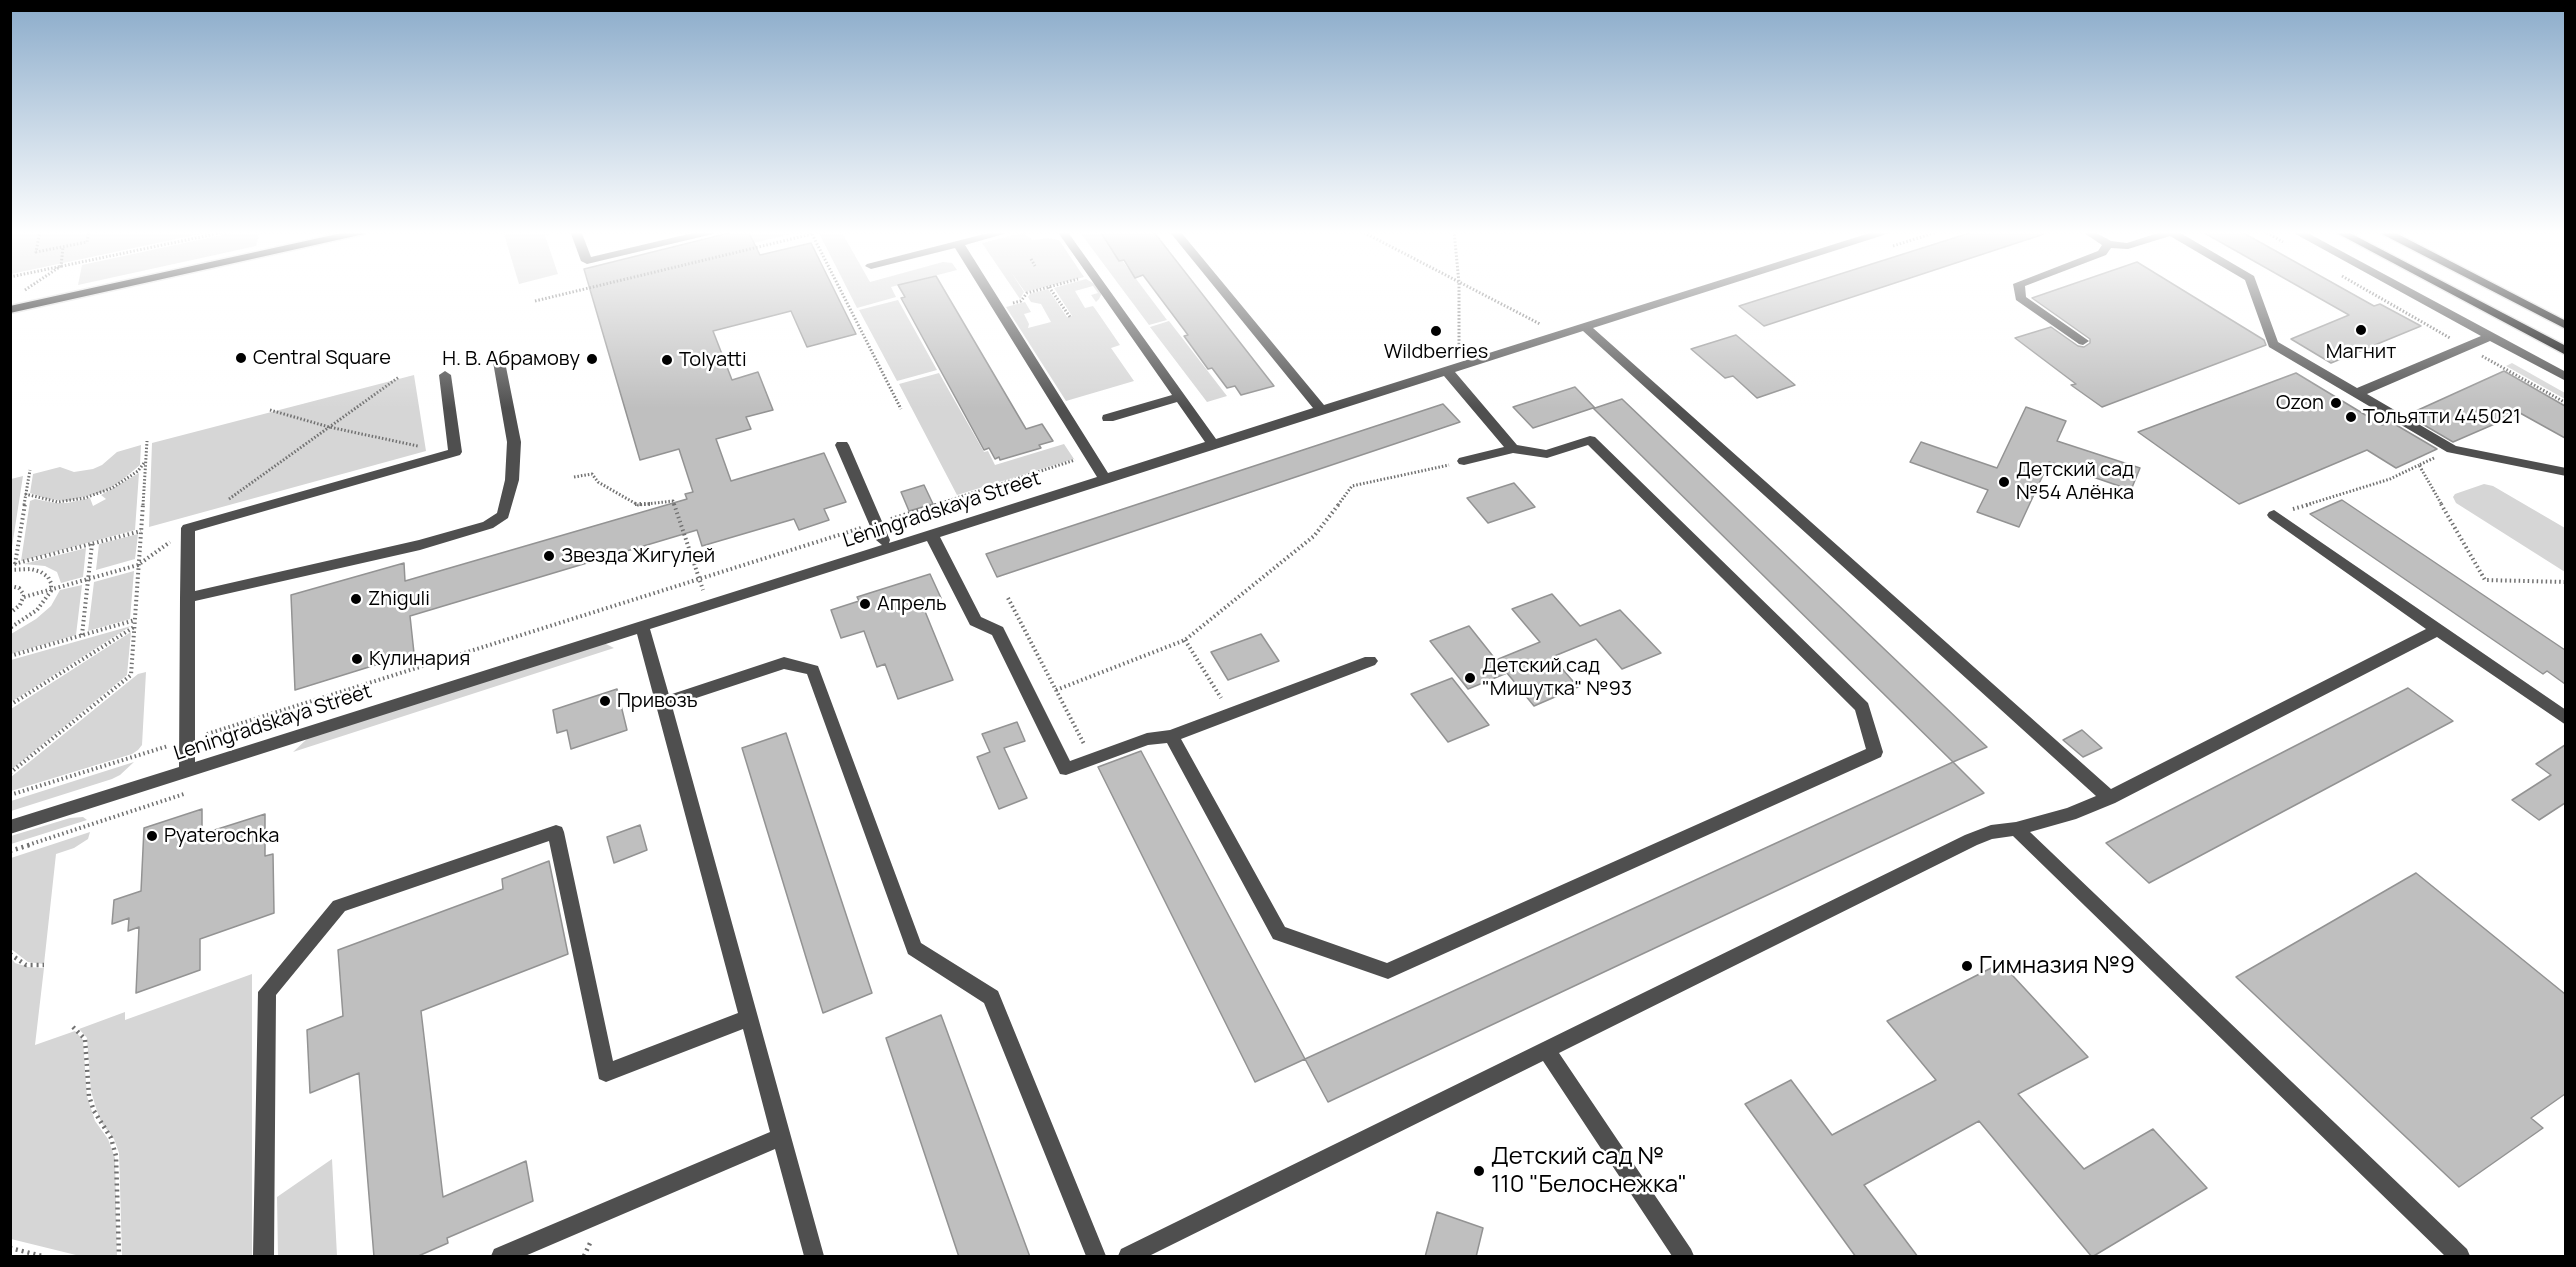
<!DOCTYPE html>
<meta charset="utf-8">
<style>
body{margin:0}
#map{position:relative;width:2576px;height:1267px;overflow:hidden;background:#fff;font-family:Manrope,sans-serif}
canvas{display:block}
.frame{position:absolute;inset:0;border:12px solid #000;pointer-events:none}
</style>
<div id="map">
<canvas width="2576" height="1267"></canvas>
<div class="frame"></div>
</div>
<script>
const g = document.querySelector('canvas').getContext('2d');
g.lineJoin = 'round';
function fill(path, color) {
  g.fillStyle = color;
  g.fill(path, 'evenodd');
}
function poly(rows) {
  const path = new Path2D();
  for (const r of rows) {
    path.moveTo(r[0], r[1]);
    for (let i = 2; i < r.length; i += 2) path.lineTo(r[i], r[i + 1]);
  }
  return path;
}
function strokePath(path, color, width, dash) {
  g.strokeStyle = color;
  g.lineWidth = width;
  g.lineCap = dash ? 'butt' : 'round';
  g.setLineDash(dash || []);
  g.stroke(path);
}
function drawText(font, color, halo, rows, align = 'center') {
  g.font = font + ' Manrope,sans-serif';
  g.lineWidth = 5;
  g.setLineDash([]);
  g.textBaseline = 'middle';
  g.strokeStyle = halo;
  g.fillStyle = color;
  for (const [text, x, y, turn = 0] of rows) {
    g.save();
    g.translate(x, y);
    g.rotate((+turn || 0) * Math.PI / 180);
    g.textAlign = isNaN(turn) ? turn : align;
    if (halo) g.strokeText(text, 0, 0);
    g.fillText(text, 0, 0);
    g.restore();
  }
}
const green = poly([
 [10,231,214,231,11,274],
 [240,231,260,231,256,246,78,285,82,265],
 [503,231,562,231,545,236,558,274,519,284],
 [748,231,790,231,791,234,696,257,749,234],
 [818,231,841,231,870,282,943,262,952,263,957,270,891,287,896,297,857,308],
 [1079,231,1100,231,1167,320,1149,325],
 [1023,233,1033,240,1047,238,1059,240,1084,277,1025,292,1011,272,1024,292,1020,299,982,243],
 [1086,279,1098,286,1102,293,1099,299,1096,302,1091,295,1098,293,1093,286,1075,291,1085,308,1093,306,1096,310,1120,345,1111,348,1134,381,1066,401,1006,307,1025,302,1031,312,1024,314,1029,324,1028,328,1051,322,1041,304,1031,302,1028,297,1030,294,1048,289,1067,317,1072,316,1054,288],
 [898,300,937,370,897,381,859,310],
 [1169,321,1227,396,1207,402,1150,327],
 [2512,363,2565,393,2565,399,2506,366],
 [939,373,984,452,988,451,995,465,1064,444,1074,459,957,495,899,384],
 [414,375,426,451,149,527,152,443],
 [141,445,140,465,121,481,103,492,67,501,48,499,30,493,33,474,60,467,74,472,93,469,102,465,117,452],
 [139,473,135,530,21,561,30,501,35,499,55,503,67,503,90,498,93,506,106,499,101,495],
 [23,476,11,553,11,479],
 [2484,484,2493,486,2565,528,2565,572,2456,503,2453,497,2455,494],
 [138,534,135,559,96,570,99,544],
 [86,548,83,577,61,583,57,572,45,566,24,564],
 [134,571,130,619,88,631,94,582],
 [82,585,76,635,11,654,11,634,36,619,51,606,60,590],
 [131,626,11,702,11,660],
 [131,632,127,675,11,770,11,709],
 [604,643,614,648,293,752,308,738],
 [146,672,142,745,138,750,132,754,11,791,11,777,138,674],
 [134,762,120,775,112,779,11,811,11,801],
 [83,817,87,820,11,844,11,836,70,818],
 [90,832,88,839,74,848,56,854,44,964,28,962,11,949,11,858],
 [11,958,15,963,28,967,44,968,35,1045,75,1031,83,1040,87,1096,95,1121,108,1139,115,1158,117,1256,80,1256,11,1239],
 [252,974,252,1256,122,1256,119,1153,114,1139,101,1122,96,1108,91,1091,87,1038,79,1029,125,1012,125,1020],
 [332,1159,337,1256,278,1256,277,1197]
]);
const building = poly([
 [737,231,748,231,760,255,811,243,856,334,807,347,791,311,713,331,732,380,758,372,773,410,746,417,751,429,716,439,731,481,824,453,846,502,824,509,829,520,799,530,794,519,702,546,697,530,410,616,414,653,295,690,291,595,404,563,405,581,687,499,685,494,693,492,679,449,640,460,584,269,737,231],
 [1100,231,1153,231,1274,386,1241,395,1235,386,1227,388,1212,368,1208,369,1184,336,1188,335,1143,275,1135,278,1124,260,1119,261,1100,231],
 [1976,231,2043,231,2044,234,1764,326,1739,306,1976,231],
 [2201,231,2240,231,2374,306,2380,304,2421,326,2331,363,2291,339,2349,315,2201,231],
 [2137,262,2264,340,2266,345,2102,407,2071,385,2076,384,2015,338,2051,327,2078,346,2084,347,2090,343,2090,339,2032,298,2137,262],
 [936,276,1026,429,1042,424,1053,441,1039,445,1041,448,1000,460,999,457,995,459,989,448,984,450,901,298,905,297,898,285,936,276],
 [1736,335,1795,385,1757,398,1733,376,1725,378,1691,349,1736,335],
 [2504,371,2565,406,2565,438,2520,413,2453,442,2407,415,2504,371],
 [2296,373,2382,425,2391,422,2437,449,2396,468,2367,450,2239,504,2138,432,2296,373],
 [1575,387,1595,408,1622,399,1987,747,1953,762,1593,408,1533,428,1513,407,1575,387],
 [1443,404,1460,422,997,577,986,554,1443,404],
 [2026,407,2066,421,2057,441,2140,468,2131,490,2049,462,2019,527,1977,512,1988,490,1910,462,1921,442,1997,468,2026,407],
 [1514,483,1535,507,1488,523,1467,498,1514,483],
 [924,485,933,504,909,511,901,492,924,485],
 [2342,500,2565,650,2565,684,2547,671,2543,674,2310,514,2342,500],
 [930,574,941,598,922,604,953,680,898,699,885,664,877,667,864,631,841,638,831,610,859,601,857,597,930,574],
 [1552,594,1580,626,1620,610,1661,653,1622,669,1596,639,1552,657,1578,687,1534,706,1507,673,1468,689,1430,641,1469,626,1496,660,1540,642,1512,609,1552,594],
 [1261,634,1279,661,1228,680,1211,652,1261,634],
 [1452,678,1489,725,1448,742,1411,694,1452,678],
 [2408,688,2453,721,2149,883,2106,843,2408,688],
 [617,689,627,730,571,749,567,730,557,733,553,710,617,689],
 [1017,722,1025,741,1004,748,1027,798,999,809,977,757,990,752,982,734,1017,722],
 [2082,730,2102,748,2083,757,2063,740,2082,730],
 [786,733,872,993,823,1013,742,748,786,733],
 [2565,745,2565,803,2539,820,2512,800,2551,775,2536,764,2565,745],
 [1141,751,1305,1059,1255,1082,1098,767,1141,751],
 [1953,762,1984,793,1328,1102,1305,1059,1953,762],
 [202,809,202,834,265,814,265,856,273,854,274,913,200,939,200,970,136,993,139,927,128,931,129,918,112,924,114,900,141,891,144,828,202,809],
 [640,825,647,850,614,863,607,837,640,825],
 [549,861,568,954,421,1011,443,1197,526,1161,533,1201,447,1238,448,1243,416,1257,374,1257,359,1073,310,1093,307,1030,343,1016,338,950,503,889,502,879,549,861],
 [2416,873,2565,994,2565,1094,2531,1118,2543,1128,2459,1187,2236,977,2416,873],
 [2001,963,2088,1057,2018,1094,2084,1169,2153,1129,2207,1188,2092,1257,1979,1121,1864,1185,1918,1257,1856,1257,1745,1104,1791,1080,1832,1135,1936,1080,1887,1021,2001,963],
 [941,1015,1030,1257,959,1257,886,1038,941,1015],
 [1437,1212,1483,1228,1476,1257,1425,1257,1437,1212]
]);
const pathFar2 = poly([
 [10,231,13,231],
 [40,231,36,252,87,242,89,231],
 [1361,231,1540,324],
 [1454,231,1459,283,1459,353],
 [2264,231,2283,242],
 [812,234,901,409],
 [1893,246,1940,231],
 [1031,259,1035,266],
 [2342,276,2450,338],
 [10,277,229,231],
 [1049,287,1070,317],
 [25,290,61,266,63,247],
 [535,301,812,234,810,231],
 [1013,303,1021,301,1027,293,1078,279],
 [2482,356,2566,403],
 [270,410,329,427,418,446],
 [2434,458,2419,465,2442,505],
 [574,477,592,474,598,482,638,505,673,501,674,505],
 [25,494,58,502,85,498,112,488,138,471,144,463],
 [229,499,399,377],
 [24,505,30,470],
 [143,505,147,441],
 [935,505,1075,460],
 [1338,505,1352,486,1449,465],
 [2306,505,2390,479,2419,465]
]);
const pathFar1 = poly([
 [635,504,651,504],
 [674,504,703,590],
 [2441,504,2485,580,2566,582],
 [2293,509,2311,504],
 [891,519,939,504],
 [15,564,25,504],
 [10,565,141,531],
 [10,570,31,569,41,572,48,577,51,583,51,591,37,610,10,628],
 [10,586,19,588,24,595,20,605,10,613],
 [24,597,138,565,170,542],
 [1008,598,1084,744],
 [82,635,92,544],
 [1185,640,1221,698],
 [10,656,135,620],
 [1056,690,1185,640,1314,536,1339,504],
 [10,705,134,627],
 [207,734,861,528],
 [10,773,131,675,143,504],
 [10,795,168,746],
 [28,845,184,794]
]);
const path = poly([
 [10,851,33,844],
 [10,954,26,965,44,965],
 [73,1027,85,1039,89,1096,94,1111,111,1138,116,1156,119,1256],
 [10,1248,42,1256],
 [584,1256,591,1241]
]);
const minor = poly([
 [570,231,581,231,591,257,701,231,719,231,717,233,587,264,581,261,570,231],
 [996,231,1014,231,965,245,1108,473,1205,442,1177,402,1113,421,1103,421,1102,418,1103,415,1172,395,1057,231,1067,231,1216,439,1313,408,1169,231,1180,231,1324,405,1876,231,1891,231,1890,233,1593,328,2111,789,2426,629,2269,518,2267,515,2269,512,2274,510,2566,710,2566,725,2437,637,2115,803,2076,819,2030,832,2467,1249,2470,1256,2445,1256,2013,836,1992,839,1977,845,1559,1053,1691,1249,1694,1256,1672,1256,1543,1061,1149,1256,1118,1256,1121,1249,1965,835,1991,825,2016,822,2067,808,2096,796,1583,331,1455,372,1517,445,1546,450,1590,436,1595,437,1868,703,1883,752,1881,757,1388,979,1273,939,1167,743,1148,745,1066,775,1060,774,992,635,970,625,927,541,650,629,669,695,784,657,818,666,921,943,998,991,1106,1256,1086,1256,984,1003,908,954,807,674,784,669,672,706,824,1256,804,1256,775,1149,525,1256,491,1256,494,1249,770,1132,743,1029,606,1082,599,1079,549,841,345,911,276,995,274,1256,253,1256,258,992,333,901,556,825,562,827,564,832,613,1061,738,1013,637,634,10,834,10,820,179,767,180,598,181,528,183,525,448,450,439,375,445,371,451,375,462,452,460,455,195,531,195,591,419,540,483,522,497,513,505,480,507,442,493,362,499,358,505,362,521,442,519,480,508,518,493,528,420,550,195,601,195,762,882,545,876,540,835,445,837,442,847,442,849,445,890,540,889,543,1097,477,955,248,871,269,865,266,867,264,996,231],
 [1444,376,1504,447,1459,458,1457,461,1459,464,1464,465,1513,453,1547,458,1588,445,1855,710,1866,749,1387,963,1285,927,1181,739,1375,665,1378,661,1375,657,1365,657,1170,730,1147,733,1070,761,1003,627,981,617,940,537,1444,376],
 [2081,231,2093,231,2111,241,2127,243,2164,231,2177,231,2254,276,2278,342,2357,388,2481,336,2290,231,2304,231,2566,372,2566,381,2490,341,2367,394,2456,446,2566,468,2566,476,2447,452,2269,347,2245,280,2170,236,2128,249,2111,248,2106,255,2025,286,2026,297,2089,341,2083,345,2079,344,2016,300,2013,284,2098,251,2102,245,2081,231]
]);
const major = poly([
 [351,231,370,231,364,234,10,313,10,306,351,231],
 [2333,231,2346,231,2566,346,2566,355,2333,231],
 [2379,231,2392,231,2566,321,2566,329,2380,233,2379,231]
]);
const markers = [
 [2361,330,6,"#000"],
 [1436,331,6,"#000"],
 [241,358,6,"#000"],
 [592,359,6,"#000"],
 [667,360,6,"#000"],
 [2336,403,6,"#000"],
 [2351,417,6,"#000"],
 [2004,482,6,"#000"],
 [549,556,6,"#000"],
 [356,599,6,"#000"],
 [865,604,6,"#000"],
 [357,659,6,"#000"],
 [1470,678,6,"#000"],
 [605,701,6,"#000"],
 [152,836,6,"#000"],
 [1967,966,6,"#000"],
 [1479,1171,6,"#000"]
];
const poiNames = [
 ["Wildberries",1436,352,"center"],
 ["Магнит",2361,352,"center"],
 ["Central Square",253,358],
 ["Н. В. Абрамову",580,359,"right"],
 ["Tolyatti",679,360],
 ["Ozon",2324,403,"right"],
 ["Тольятти 445021",2363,417],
 ["Детский сад",2016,470],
 ["№54 Алёнка",2016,493],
 ["Звезда Жигулей",561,556],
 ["Zhiguli",368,599],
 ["Апрель",877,604],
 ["Кулинария",369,659],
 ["Детский сад",1482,666],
 ["\"Мишутка\" №93",1482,689],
 ["Привозъ",617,701],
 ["Pyaterochka",164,836]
];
const streetNames = [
 ["Leningradskaya Street",942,510,-18],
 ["Leningradskaya Street",273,723,-18]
];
const nearPoinames = [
 ["Гимназия №9",1979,966],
 ["Детский сад №",1491,1157],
 ["110 \"Белоснежка\"",1491,1185]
];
fill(green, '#d6d6d6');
fill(building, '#bfbfbf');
strokePath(building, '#939393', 1.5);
strokePath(major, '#dbdbdb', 3);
strokePath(pathFar2, '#717171', 3, [1.5, 2]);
strokePath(pathFar1, '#717171', 4, [1.5, 3]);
strokePath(path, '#717171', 4.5, [2, 4]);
fill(minor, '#4f4f4f');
fill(major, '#000');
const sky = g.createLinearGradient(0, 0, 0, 408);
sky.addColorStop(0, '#8aabca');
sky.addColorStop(0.57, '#fff');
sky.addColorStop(1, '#ffffff00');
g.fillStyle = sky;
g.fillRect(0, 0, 2576, 408);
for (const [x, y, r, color] of markers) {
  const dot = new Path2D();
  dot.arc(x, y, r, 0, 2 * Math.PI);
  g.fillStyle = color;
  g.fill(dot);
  strokePath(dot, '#fff', 2);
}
drawText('20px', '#000', '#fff', poiNames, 'left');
drawText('20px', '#000', '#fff', streetNames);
drawText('24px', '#000', '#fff', nearPoinames, 'left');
</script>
